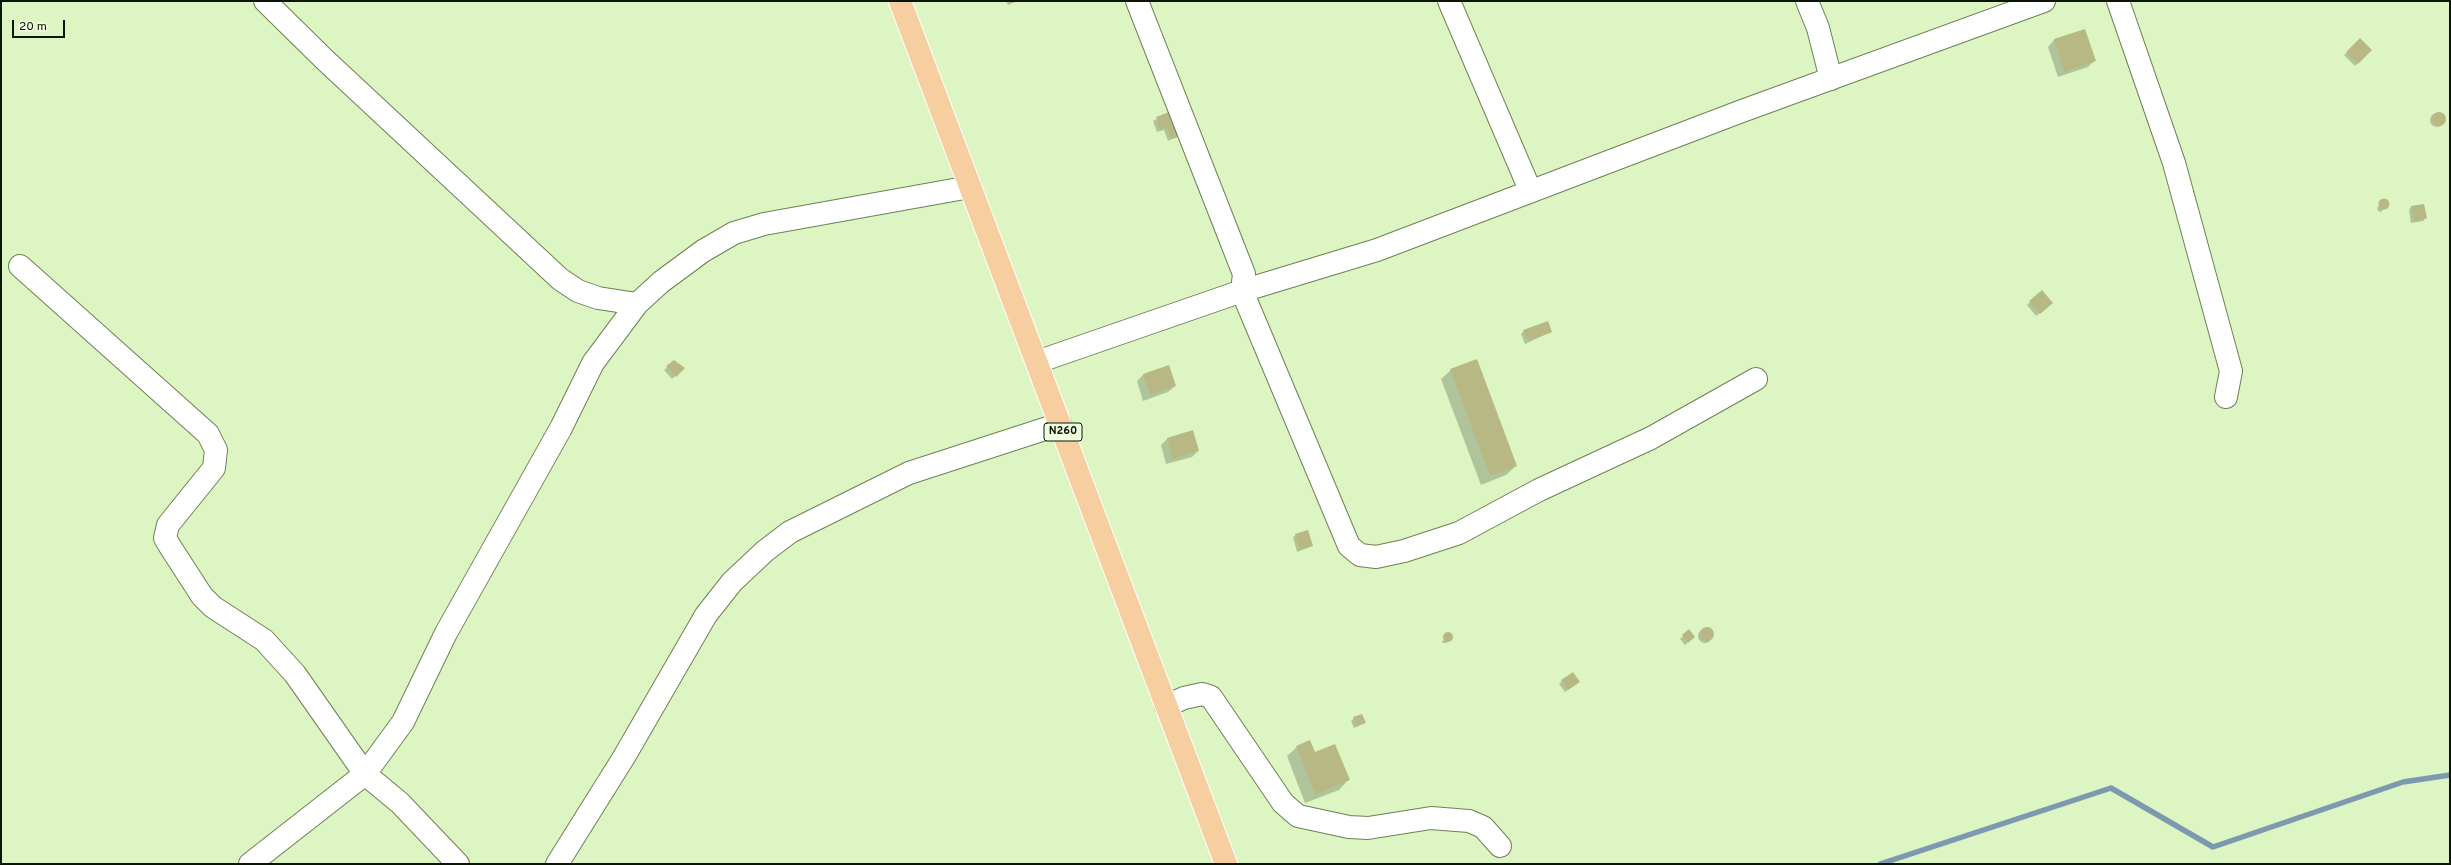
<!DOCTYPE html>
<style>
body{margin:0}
#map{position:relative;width:2451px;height:865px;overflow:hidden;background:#dcf5c2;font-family:Overpass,sans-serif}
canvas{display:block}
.frame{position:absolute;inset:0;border:2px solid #0c1404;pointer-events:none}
.scale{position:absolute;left:12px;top:20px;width:53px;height:18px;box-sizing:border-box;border:2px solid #0c1404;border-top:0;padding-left:5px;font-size:12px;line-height:14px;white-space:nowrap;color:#0c1404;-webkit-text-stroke:3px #effee0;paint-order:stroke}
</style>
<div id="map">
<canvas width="2451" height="865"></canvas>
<div class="frame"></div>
<div class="scale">20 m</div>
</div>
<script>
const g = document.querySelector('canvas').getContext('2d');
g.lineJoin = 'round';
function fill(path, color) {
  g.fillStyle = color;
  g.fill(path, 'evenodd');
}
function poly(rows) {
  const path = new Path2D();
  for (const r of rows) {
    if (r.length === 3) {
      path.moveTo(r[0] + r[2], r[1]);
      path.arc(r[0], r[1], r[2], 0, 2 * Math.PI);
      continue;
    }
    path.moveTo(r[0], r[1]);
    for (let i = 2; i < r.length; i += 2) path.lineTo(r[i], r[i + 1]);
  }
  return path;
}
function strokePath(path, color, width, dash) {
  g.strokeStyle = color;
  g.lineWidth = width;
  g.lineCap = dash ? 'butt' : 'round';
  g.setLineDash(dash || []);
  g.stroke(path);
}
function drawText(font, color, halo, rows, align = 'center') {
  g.font = font + ' Overpass,sans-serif';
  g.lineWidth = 4;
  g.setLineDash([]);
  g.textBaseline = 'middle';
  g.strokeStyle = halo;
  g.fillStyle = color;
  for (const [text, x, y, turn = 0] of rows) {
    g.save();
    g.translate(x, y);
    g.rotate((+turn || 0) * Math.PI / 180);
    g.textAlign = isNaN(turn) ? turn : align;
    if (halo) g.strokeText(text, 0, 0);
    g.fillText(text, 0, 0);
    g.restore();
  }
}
const shadow = poly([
 [1006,1,1018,1,1008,5],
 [2084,30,2095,60,2088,67,2058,77,2048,47,2054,40],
 [2360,40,2371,50,2355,66,2344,55],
 [2437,120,7],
 [1169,113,1177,137,1168,141,1164,130,1157,132,1153,121],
 [2384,200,2388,204,2381,212,2378,211,2377,208],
 [2411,207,2426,218,2423,221,2411,223,2409,210],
 [2030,302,2049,306,2036,316,2027,305],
 [1524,331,1551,332,1525,344,1521,334],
 [674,361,683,369,672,379,664,370],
 [1168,366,1175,386,1168,392,1143,401,1137,381,1143,375],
 [1451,370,1516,466,1506,475,1481,485,1441,379],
 [1192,432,1198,451,1192,457,1166,464,1161,445,1167,439],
 [1296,535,1312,546,1297,552,1293,537],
 [1705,636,7],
 [1446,634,1451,635,1447,643,1442,643],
 [1683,636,1691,639,1685,645,1680,639],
 [1562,681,1575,685,1565,692,1559,684],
 [1354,718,1365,723,1354,728,1351,721],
 [1297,747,1314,754,1348,780,1339,790,1305,803,1287,756]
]);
const stream = poly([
 [1880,864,2111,788,2213,847,2403,782,2450,775]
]);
const building = poly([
 [2085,29,2096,61,2064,72,2054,39],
 [2360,38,2372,50,2358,64,2346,52],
 [1169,112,1178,137,1171,139,1167,127,1160,130,1156,117],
 [2439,119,7],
 [2384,204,5.5],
 [2424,204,2427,218,2414,221,2411,206],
 [2042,290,2053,303,2040,314,2029,301],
 [1548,321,1552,332,1528,341,1523,330],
 [1477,359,1517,466,1490,476,1450,369],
 [674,360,685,368,676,377,666,366],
 [1169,365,1176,386,1150,395,1143,374],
 [1193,430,1199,451,1172,459,1167,438],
 [1308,530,1313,546,1300,550,1295,534],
 [1707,634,7],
 [1689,629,1695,637,1688,643,1682,635],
 [1448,637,5],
 [1573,672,1580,682,1568,690,1561,680],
 [1362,714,1366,723,1357,726,1353,717],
 [1310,740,1315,752,1335,744,1350,780,1315,794,1296,746]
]);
const minor = poly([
 [265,1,324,59,560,279,578,291,598,298,637,304],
 [1137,1,1244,274,1242,291,1349,546,1360,555,1376,557,1404,551,1459,533,1539,490,1651,438,1756,379],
 [1449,1,1530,190],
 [1807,1,1818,28,1831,79],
 [2118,1,2174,163,2231,371,2226,397],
 [20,266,208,434,216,450,214,468,168,525,165,538,171,548,202,596,213,607,264,640,295,674,365,774,400,803,458,864],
 [1037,362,1242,291,1377,250,1742,111,2044,1],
 [1166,706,1184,698,1202,694,1211,697,1283,803,1298,816,1349,827,1368,828,1431,818,1469,821,1483,827,1500,846],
 [250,864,365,774,403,722,446,633,561,428,593,363,637,304,661,282,703,251,734,233,764,224,970,187],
 [557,864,624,757,706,615,732,582,765,551,790,532,909,473,1060,424]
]);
const major = poly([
 [900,1,1226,864]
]);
const shields = [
 [1063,432,38]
];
const shieldNames = [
 ["N260",1063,432]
];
fill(shadow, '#0003');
strokePath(stream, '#7c99b0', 5.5);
fill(building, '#b7b883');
strokePath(minor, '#6c8254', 24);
strokePath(major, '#fff', 24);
strokePath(minor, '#fff', 22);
strokePath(major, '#f7ce9f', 22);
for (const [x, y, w] of shields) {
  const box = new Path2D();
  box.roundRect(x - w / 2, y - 9, w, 18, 3);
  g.fillStyle = '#effee0';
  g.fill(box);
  strokePath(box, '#0c1404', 1);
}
drawText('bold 11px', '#0c1404', null, shieldNames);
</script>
